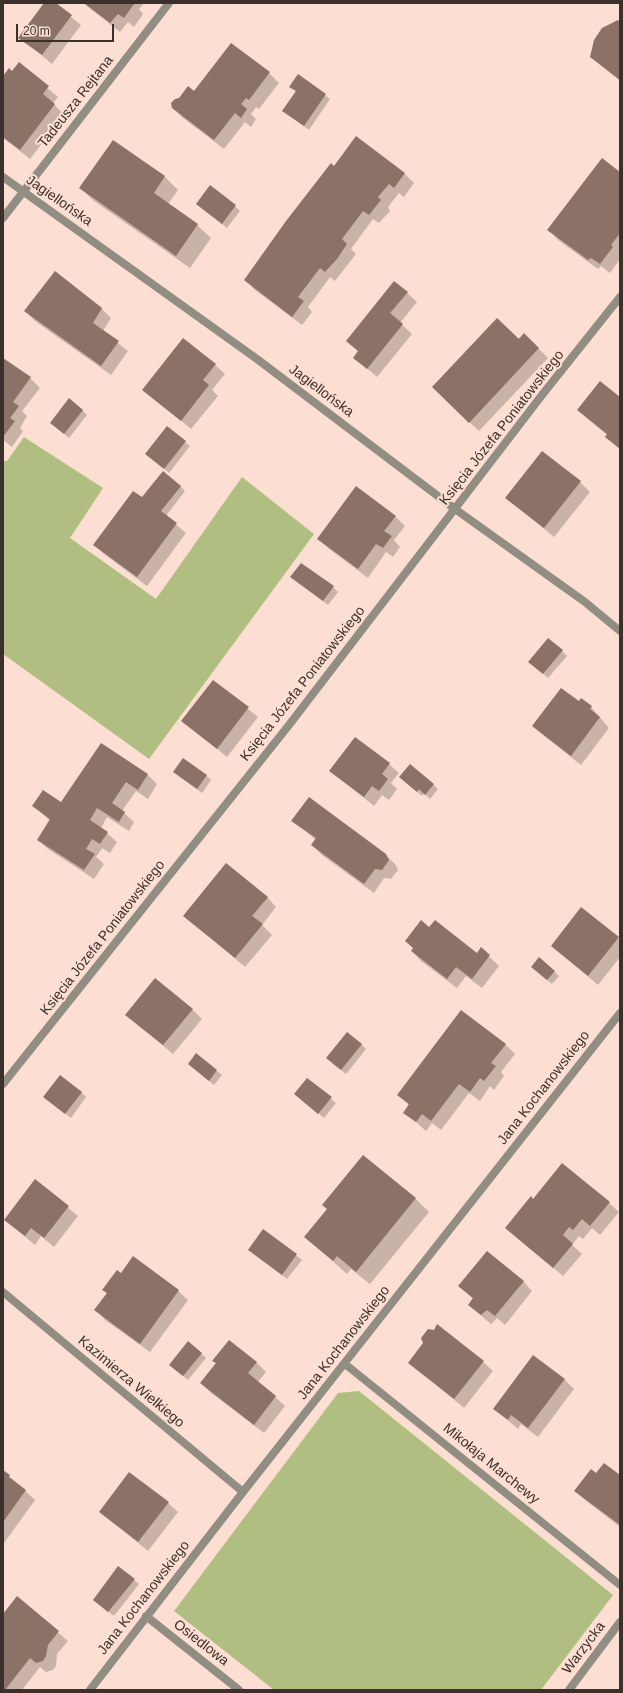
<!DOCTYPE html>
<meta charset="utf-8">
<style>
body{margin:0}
#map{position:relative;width:623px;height:1693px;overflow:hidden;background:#fcdfd2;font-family:Helvetica,sans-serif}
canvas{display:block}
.frame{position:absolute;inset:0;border:4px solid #3b302b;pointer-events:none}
.scale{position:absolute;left:16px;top:24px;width:98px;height:18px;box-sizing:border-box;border:2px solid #3b302b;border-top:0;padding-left:5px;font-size:12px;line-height:14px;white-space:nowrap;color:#3b302b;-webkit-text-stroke:3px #fcdfd2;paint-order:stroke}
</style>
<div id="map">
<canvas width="623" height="1693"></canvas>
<div class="frame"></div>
<div class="scale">20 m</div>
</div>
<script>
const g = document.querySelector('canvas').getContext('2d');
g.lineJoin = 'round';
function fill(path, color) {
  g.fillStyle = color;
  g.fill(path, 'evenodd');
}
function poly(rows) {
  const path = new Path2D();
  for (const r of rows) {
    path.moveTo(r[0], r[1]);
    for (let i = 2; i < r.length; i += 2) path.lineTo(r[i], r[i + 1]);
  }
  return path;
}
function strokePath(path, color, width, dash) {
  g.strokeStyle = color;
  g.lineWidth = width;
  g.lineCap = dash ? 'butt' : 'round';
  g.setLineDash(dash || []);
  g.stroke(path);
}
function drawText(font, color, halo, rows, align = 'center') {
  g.font = font + ' Helvetica,sans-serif';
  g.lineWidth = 4;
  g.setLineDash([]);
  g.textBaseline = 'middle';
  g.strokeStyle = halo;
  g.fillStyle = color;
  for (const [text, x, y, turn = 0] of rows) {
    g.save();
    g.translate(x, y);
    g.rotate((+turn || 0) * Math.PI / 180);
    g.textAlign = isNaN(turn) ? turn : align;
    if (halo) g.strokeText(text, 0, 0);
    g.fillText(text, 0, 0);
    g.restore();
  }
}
const green = poly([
 [24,437,103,488,70,538,156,599,242,477,314,534,149,759,3,654,3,461,7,461],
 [359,1391,613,1595,541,1690,274,1690,174,1611,338,1393]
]);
const shadow = poly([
 [45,3,54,3,81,25,52,64,20,37],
 [83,3,144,3,139,9,143,14,134,27,128,22,120,32],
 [620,23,620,81,591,57],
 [19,64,58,97,53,103,64,115,30,159,3,138,3,77,12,72],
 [269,73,279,83,259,109,256,107,251,114,256,119,251,127,245,122,224,149,183,118,173,108],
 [299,75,330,99,309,130,283,111,296,92,291,86],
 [357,138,405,174,414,183,404,197,399,193,388,207,390,211,379,223,373,219,351,249,356,254,335,281,330,277,308,307,312,312,302,325,255,290,245,280],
 [113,141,165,177,178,190,168,204,197,225,211,238,190,268,94,201,80,188],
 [620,173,620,259,610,273,601,266,598,269,558,240,549,230],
 [197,204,235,206,240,211,227,228],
 [55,273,102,309,111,318,103,331,128,351,111,375,35,321,25,311],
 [407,293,417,302,400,323,412,334,377,377,355,358,359,352,347,341],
 [524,334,548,358,479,431,443,397],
 [3,359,30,378,40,388,22,411,27,416,20,428,23,431,12,447,3,440],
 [215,365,225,374,212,390,218,396,191,429,144,390],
 [620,398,620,449,606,437,607,435,578,410],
 [82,410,87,415,69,438,51,423],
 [185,442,190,446,169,473,152,458],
 [580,482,590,492,554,537,506,498],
 [180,486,185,491,166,516,186,533,147,586,104,554,95,545,148,503],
 [395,516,405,526,394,540,400,547,393,557,386,552,368,578,328,548,319,538],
 [291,577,333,587,338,592,328,605],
 [562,651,567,656,548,678,535,667],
 [214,681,258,717,227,757,183,721],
 [579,702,591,707,609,728,581,765,543,735,533,726],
 [389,764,399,773,391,783,397,789,389,800,382,795,374,806,330,771],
 [148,775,157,784,148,799,136,791,122,811,134,822,129,831,107,817,101,828,117,842,110,853,102,848,96,857,104,864,94,879,48,849,38,840,50,821,34,806,62,803],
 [206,775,211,780,202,793,179,776],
 [405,782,433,784,438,789,430,799,424,793,422,796],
 [293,821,385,854,395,864,398,870,391,879,384,878,374,893,322,855,312,845,316,840],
 [267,897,276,907,262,925,272,935,245,967,185,916],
 [429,929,477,954,481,949,499,966,482,988,466,976,457,988,421,961,412,951],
 [618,938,620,940,620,957,598,985,552,946],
 [554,971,559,976,552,984,537,972],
 [192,1009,202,1019,173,1054,126,1015],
 [361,1044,366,1049,346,1074,332,1063],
 [505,1044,515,1054,501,1072,504,1076,494,1090,490,1086,480,1101,469,1093,441,1130,432,1123,426,1131,405,1112,410,1106,398,1095],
 [197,1054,222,1075,214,1085,189,1064],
 [307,1079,336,1103,324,1118,295,1094],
 [81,1092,86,1097,71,1118,44,1097],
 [363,1156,416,1199,429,1212,370,1284,351,1269,347,1274,306,1237,328,1210],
 [35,1180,78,1216,54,1247,41,1236,35,1245,5,1220],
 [534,1200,609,1203,619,1212,600,1235,592,1228,583,1239,579,1236,572,1245,582,1254,563,1276,506,1228],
 [264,1231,302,1260,287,1279,254,1254],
 [121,1274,178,1291,188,1300,150,1352,105,1320,96,1310,107,1294,104,1290],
 [523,1281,532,1291,505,1325,497,1318,491,1324,479,1314,469,1305,473,1299,459,1286],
 [424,1343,483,1362,493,1371,464,1408,409,1362],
 [201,1353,206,1358,188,1380,175,1370],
 [256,1362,266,1372,258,1382,285,1406,264,1433,211,1393,201,1383],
 [564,1379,574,1389,538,1437,521,1424,518,1429,494,1408],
 [3,1471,35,1500,4,1543,3,1542],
 [597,1475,620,1477,620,1527,585,1500,576,1491],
 [168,1503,178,1512,148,1551,100,1511],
 [134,1580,139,1584,114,1616,99,1604],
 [17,1598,68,1641,57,1654,56,1666,53,1670,46,1672,40,1667,22,1690,3,1690,3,1616]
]);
const building = poly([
 [44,3,56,3,72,15,42,55,18,38],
 [84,3,134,3,134,4,124,18,118,14,110,23],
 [618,20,620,22,620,80,590,57,594,40,602,28],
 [231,43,270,72,249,100,246,98,241,104,247,109,241,118,235,113,214,140,172,108,171,103,175,99,179,98,188,86,194,91],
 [19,62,49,86,43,94,55,104,20,150,3,137,3,76,9,68,12,71],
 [298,74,326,94,304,126,282,111,296,91,289,87],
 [356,136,405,173,394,188,389,184,378,197,381,200,369,215,363,211,342,239,347,244,337,259,325,272,320,268,298,297,304,301,292,317,244,280,286,221,331,163,334,166],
 [113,140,165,176,154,193,198,224,176,256,79,188],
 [602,158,620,172,620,233,611,245,613,247,600,264,591,258,588,260,547,230],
 [210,185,236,205,222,224,196,204],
 [55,271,102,308,93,323,119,341,101,366,24,311],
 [394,281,408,292,390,313,403,324,367,369,353,358,358,351,346,341],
 [497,318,519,339,524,333,539,348,469,423,432,387],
 [183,338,216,364,203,380,209,385,181,421,142,390],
 [3,358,31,377,13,402,19,406,10,418,15,421,3,437],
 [600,381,620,397,620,449,605,437,607,434,577,410],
 [69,398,83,410,64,434,50,423],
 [167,426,186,441,164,469,145,454],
 [542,451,581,481,544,528,505,498],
 [163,471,181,486,161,511,177,523,137,577,93,545,133,491,142,497],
 [356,486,396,516,384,531,392,536,383,548,376,544,358,569,317,539],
 [301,563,334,586,323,601,290,577],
 [548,638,563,650,543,674,528,662],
 [213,680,249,707,217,749,181,721],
 [561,688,579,701,581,698,592,706,590,709,600,717,571,756,532,726],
 [355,737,390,763,382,774,388,779,379,791,372,786,364,797,329,771],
 [101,743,148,774,138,790,126,782,112,803,125,812,119,822,97,808,90,820,108,832,100,844,92,839,86,849,95,854,84,870,37,840,50,819,32,806,43,790,61,802],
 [183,758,207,775,197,789,173,772],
 [410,764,434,784,425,795,419,789,417,792,399,777],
 [309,797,386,854,389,860,382,870,375,869,364,884,311,845,316,838,291,821],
 [226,863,268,897,252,916,263,924,235,958,183,916],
 [581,907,619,937,588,976,551,946],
 [421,920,429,927,435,920,477,953,481,947,490,955,472,979,456,967,447,979,411,951,413,948,405,941],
 [539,957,555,971,547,980,531,967],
 [155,978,193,1009,163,1045,125,1015],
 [461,1010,506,1044,491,1063,496,1066,484,1081,480,1078,470,1092,459,1084,431,1121,422,1114,416,1122,403,1113,409,1104,397,1095],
 [347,1032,362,1044,341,1070,326,1058],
 [196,1053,217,1070,209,1081,188,1064],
 [60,1075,82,1092,65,1114,43,1097],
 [307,1078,332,1097,318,1114,294,1094],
 [363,1155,416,1198,356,1272,337,1256,333,1261,304,1237,327,1209,322,1205],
 [562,1163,610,1202,590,1226,582,1219,573,1230,569,1227,563,1235,573,1244,553,1268,505,1228,531,1196,533,1199],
 [35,1179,69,1206,44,1238,31,1228,25,1236,4,1220],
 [263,1229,297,1254,282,1275,248,1250],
 [487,1251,524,1281,495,1316,487,1310,481,1315,468,1305,473,1298,458,1286],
 [133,1256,179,1290,140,1344,94,1310,107,1293,102,1290,117,1270,121,1273],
 [437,1324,484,1361,454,1399,408,1363,423,1343,421,1338,428,1329,434,1330],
 [229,1340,257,1362,248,1373,276,1396,254,1425,200,1383,216,1363,212,1361],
 [188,1341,202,1353,183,1376,169,1365],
 [533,1355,565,1379,528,1428,511,1415,508,1420,493,1409],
 [604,1463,620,1475,620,1525,574,1491,591,1469,596,1473],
 [3,1470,10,1475,9,1477,26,1490,3,1522],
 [129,1472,169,1502,138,1542,99,1512],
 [118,1566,135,1579,108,1612,93,1600],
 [17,1596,59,1631,48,1645,46,1656,43,1661,36,1663,30,1658,5,1690,3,1690,3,1614]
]);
const minor = poly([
 [3,177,257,359,455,509,585,602,620,631],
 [3,218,169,3],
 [3,1084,289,725,542,395,620,297],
 [3,1292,243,1492],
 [345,1364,620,1585],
 [146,1616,239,1690],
 [90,1690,243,1492,620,1013],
 [569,1690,620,1622]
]);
const streetNames = [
 ["Tadeusza Rejtana",76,102,-52],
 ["Jagiellońska",59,201,35],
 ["Jagiellońska",321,391,37],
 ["Księcia Józefa Poniatowskiego",502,428,-52],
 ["Księcia Józefa Poniatowskiego",303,684,-52],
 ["Księcia Józefa Poniatowskiego",103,938,-52],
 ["Jana Kochanowskiego",544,1088,-52],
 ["Jana Kochanowskiego",344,1343,-52],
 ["Kazimierza Wielkiego",131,1382,40],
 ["Mikołaja Marchewy",491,1464,39],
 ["Jana Kochanowskiego",144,1598,-52],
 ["Osiedlowa",201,1643,38],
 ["Warzycka",584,1648,-53]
];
fill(green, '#b0bf81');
fill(shadow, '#0003');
fill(building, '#8b7166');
strokePath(minor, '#928d82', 8);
drawText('14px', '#3b302b', '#fcdfd2', streetNames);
</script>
